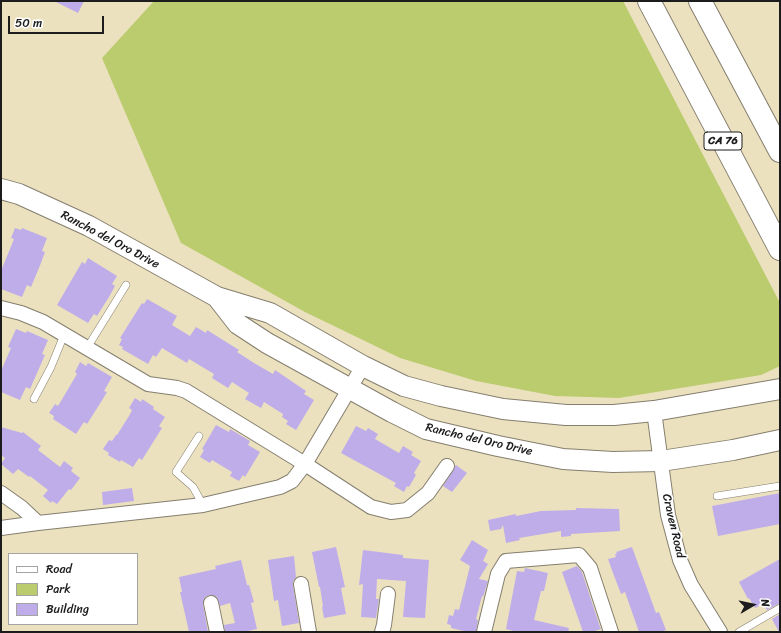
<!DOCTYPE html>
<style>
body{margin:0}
#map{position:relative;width:781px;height:633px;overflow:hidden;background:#ece1bf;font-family:Sriracha,sans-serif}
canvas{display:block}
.frame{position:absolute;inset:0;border:2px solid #1c1c1c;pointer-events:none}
.legend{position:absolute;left:8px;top:553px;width:130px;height:72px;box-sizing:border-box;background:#fff;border:1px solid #a4a4a4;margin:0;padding:5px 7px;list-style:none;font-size:12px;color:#1c1c1c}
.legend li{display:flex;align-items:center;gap:8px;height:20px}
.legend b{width:20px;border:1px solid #a4a4a4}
.north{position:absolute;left:733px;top:585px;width:40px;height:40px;-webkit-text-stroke:3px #fff;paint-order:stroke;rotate:81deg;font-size:11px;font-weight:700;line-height:16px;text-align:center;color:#1c1c1c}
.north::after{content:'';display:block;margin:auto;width:14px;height:18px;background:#1c1c1c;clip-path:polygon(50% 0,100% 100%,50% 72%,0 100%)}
.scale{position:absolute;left:8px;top:16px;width:96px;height:18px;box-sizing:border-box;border:2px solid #1c1c1c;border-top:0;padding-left:5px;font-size:12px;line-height:14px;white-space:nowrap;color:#1c1c1c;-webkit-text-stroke:3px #fff;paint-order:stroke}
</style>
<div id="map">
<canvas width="781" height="633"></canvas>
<div class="frame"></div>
<ul class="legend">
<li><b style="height:5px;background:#fff"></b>Road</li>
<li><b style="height:11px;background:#bbcc6f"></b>Park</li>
<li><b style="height:11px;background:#bfade9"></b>Building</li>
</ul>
<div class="north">N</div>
<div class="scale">50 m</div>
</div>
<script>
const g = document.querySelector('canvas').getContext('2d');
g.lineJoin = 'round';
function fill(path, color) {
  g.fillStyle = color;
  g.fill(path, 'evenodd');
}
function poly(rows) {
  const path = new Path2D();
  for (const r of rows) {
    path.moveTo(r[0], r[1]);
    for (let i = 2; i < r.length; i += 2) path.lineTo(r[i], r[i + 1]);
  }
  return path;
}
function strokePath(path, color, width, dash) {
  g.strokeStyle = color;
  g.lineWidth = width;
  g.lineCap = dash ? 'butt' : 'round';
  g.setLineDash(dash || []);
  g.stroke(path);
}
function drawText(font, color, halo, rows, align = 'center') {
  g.font = font + ' Sriracha,sans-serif';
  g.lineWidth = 3.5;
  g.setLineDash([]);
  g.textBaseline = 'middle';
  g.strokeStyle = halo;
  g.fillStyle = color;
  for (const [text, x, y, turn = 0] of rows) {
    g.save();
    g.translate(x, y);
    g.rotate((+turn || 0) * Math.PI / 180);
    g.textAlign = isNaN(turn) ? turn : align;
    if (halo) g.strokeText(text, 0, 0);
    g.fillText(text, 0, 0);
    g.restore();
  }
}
const green = poly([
 [154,1,623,1,780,303,780,366,761,375,619,398,555,396,476,381,400,358,305,312,181,243,102,58]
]);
const building = poly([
 [54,1,84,1,78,13],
 [15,228,21,230,22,228,47,238,42,251,45,252,41,263,31,287,27,285,22,297,1,289,1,271,14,239,11,238],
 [88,258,117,276,112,284,115,286,109,297,97,316,94,314,88,323,57,305,82,262,85,264],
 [147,299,177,316,172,325,190,336,196,327,206,333,207,330,239,350,237,352,254,363,273,374,275,370,306,391,304,394,314,400,296,430,286,424,288,421,282,417,283,414,264,402,261,408,245,399,249,393,232,382,228,388,212,378,214,374,189,359,187,363,162,348,156,357,153,355,148,364,122,349,123,347,119,345,122,339,120,338,142,303,144,304],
 [16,329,26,333,27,331,48,340,42,354,45,355,30,389,26,387,20,400,1,392,1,371,11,348,8,347],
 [80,362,86,366,88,363,112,377,104,391,107,392,101,402,87,424,84,422,76,434,53,419,54,416,49,413,55,404,58,406,77,374,75,372],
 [135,398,141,402,142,399,154,407,153,409,165,417,159,426,162,428,142,460,139,458,133,467,121,460,120,462,108,455,109,453,103,449,109,440,112,441,116,435,117,435,129,416,132,410,129,408],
 [216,425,229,432,230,429,250,441,248,445,260,452,245,477,243,475,239,481,230,476,232,472,212,460,210,463,200,457,204,450,202,449],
 [356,426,366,431,368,428,378,434,375,439,399,453,403,446,413,452,411,455,421,461,414,473,416,475,409,487,407,486,404,492,394,486,396,483,341,453],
 [1,427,22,433,23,432,41,446,38,450,60,467,64,461,73,468,71,471,80,478,71,490,69,489,57,504,52,501,51,503,43,496,48,490,30,476,29,477,18,469,13,474,1,464,5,458,1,455],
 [456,465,467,473,452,492,443,486],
 [132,488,134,501,103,505,102,492],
 [780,493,780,524,718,536,712,506],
 [576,508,619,509,620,531,571,534,571,536,561,537,561,531,519,538,520,540,506,543,503,525,501,529,490,531,488,520,516,514,516,516,541,511,576,510],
 [472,540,488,550,483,561,488,564,479,579,488,581,483,597,482,596,476,619,478,620,476,632,468,632,451,628,451,625,447,624,449,615,453,616,455,609,459,610,470,566,460,560],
 [336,547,345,587,341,588,346,614,324,618,322,607,323,606,320,587,319,587,312,552],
 [632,547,656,613,659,612,666,630,660,632,639,632,625,592,621,594,613,573,608,559,616,557,615,554,617,554,616,552],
 [363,550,403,555,403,558,429,560,425,618,403,617,406,581,377,579,376,599,379,599,376,618,361,617,363,584,359,585],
 [294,556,296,577,293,581,293,585,299,623,282,626,278,600,274,601,268,560],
 [780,559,780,603,767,610,763,604,755,608,749,598,748,599,739,582],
 [241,560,247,585,249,585,254,602,251,603,257,629,243,632,225,632,224,625,235,623,230,603,220,606,217,597,210,595,205,597,203,604,208,632,189,632,180,592,182,592,179,577,216,569,215,566],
 [577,566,582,572,600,627,601,629,592,632,583,632,562,572],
 [525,568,548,573,544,591,541,591,534,620,569,628,568,632,517,632,506,629,517,571,524,572],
 [780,614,780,632,779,632,772,619]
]);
const service = poly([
 [87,348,126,285],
 [34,399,51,367,64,335],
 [199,436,176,472,193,487,203,505],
 [717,496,780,486],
 [739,632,780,608]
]);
const minor = poly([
 [1,308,21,313,43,322,148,384,177,388,186,391,305,464,371,507,391,512,407,510,428,493,447,466],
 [654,411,668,515,680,560,691,585,720,632],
 [1,493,22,508,38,523,203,505,280,487,292,481,305,464,363,366],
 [1,528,38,523],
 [301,584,309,632],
 [211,603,217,632],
 [382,632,384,625,388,594],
 [484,632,498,574,506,561,579,555,590,568,611,632]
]);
const secondary = poly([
 [1,189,19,194,89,226,217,297,270,313,363,366,404,386,441,396,503,409,566,415,614,415,654,411,780,389],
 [217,297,238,324,267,343,392,412,426,429,498,446,563,459,613,462,661,461,733,450,780,440]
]);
const trunk = poly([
 [649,1,780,249],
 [700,1,780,151]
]);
const shields = [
 [723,141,38]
];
const shieldNames = [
 ["CA 76",723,141]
];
const streetNames = [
 ["Rancho del Oro Drive",110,240,28],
 ["Rancho del Oro Drive",479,440,13],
 ["Craven Road",673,526,77]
];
fill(green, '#bbcc6f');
fill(building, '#bfade9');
strokePath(service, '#847e6e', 8);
strokePath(minor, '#847e6e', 16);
strokePath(secondary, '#847e6e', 22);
strokePath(trunk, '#847e6e', 24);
strokePath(service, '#fff', 7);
strokePath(minor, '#fff', 14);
strokePath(secondary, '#fff', 20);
strokePath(trunk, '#fff', 22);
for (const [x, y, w] of shields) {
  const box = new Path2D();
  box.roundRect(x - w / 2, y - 9, w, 18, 3);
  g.fillStyle = '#fff';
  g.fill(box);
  strokePath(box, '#1c1c1c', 1);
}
drawText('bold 11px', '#1c1c1c', null, shieldNames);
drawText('12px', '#1c1c1c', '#fff', streetNames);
</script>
